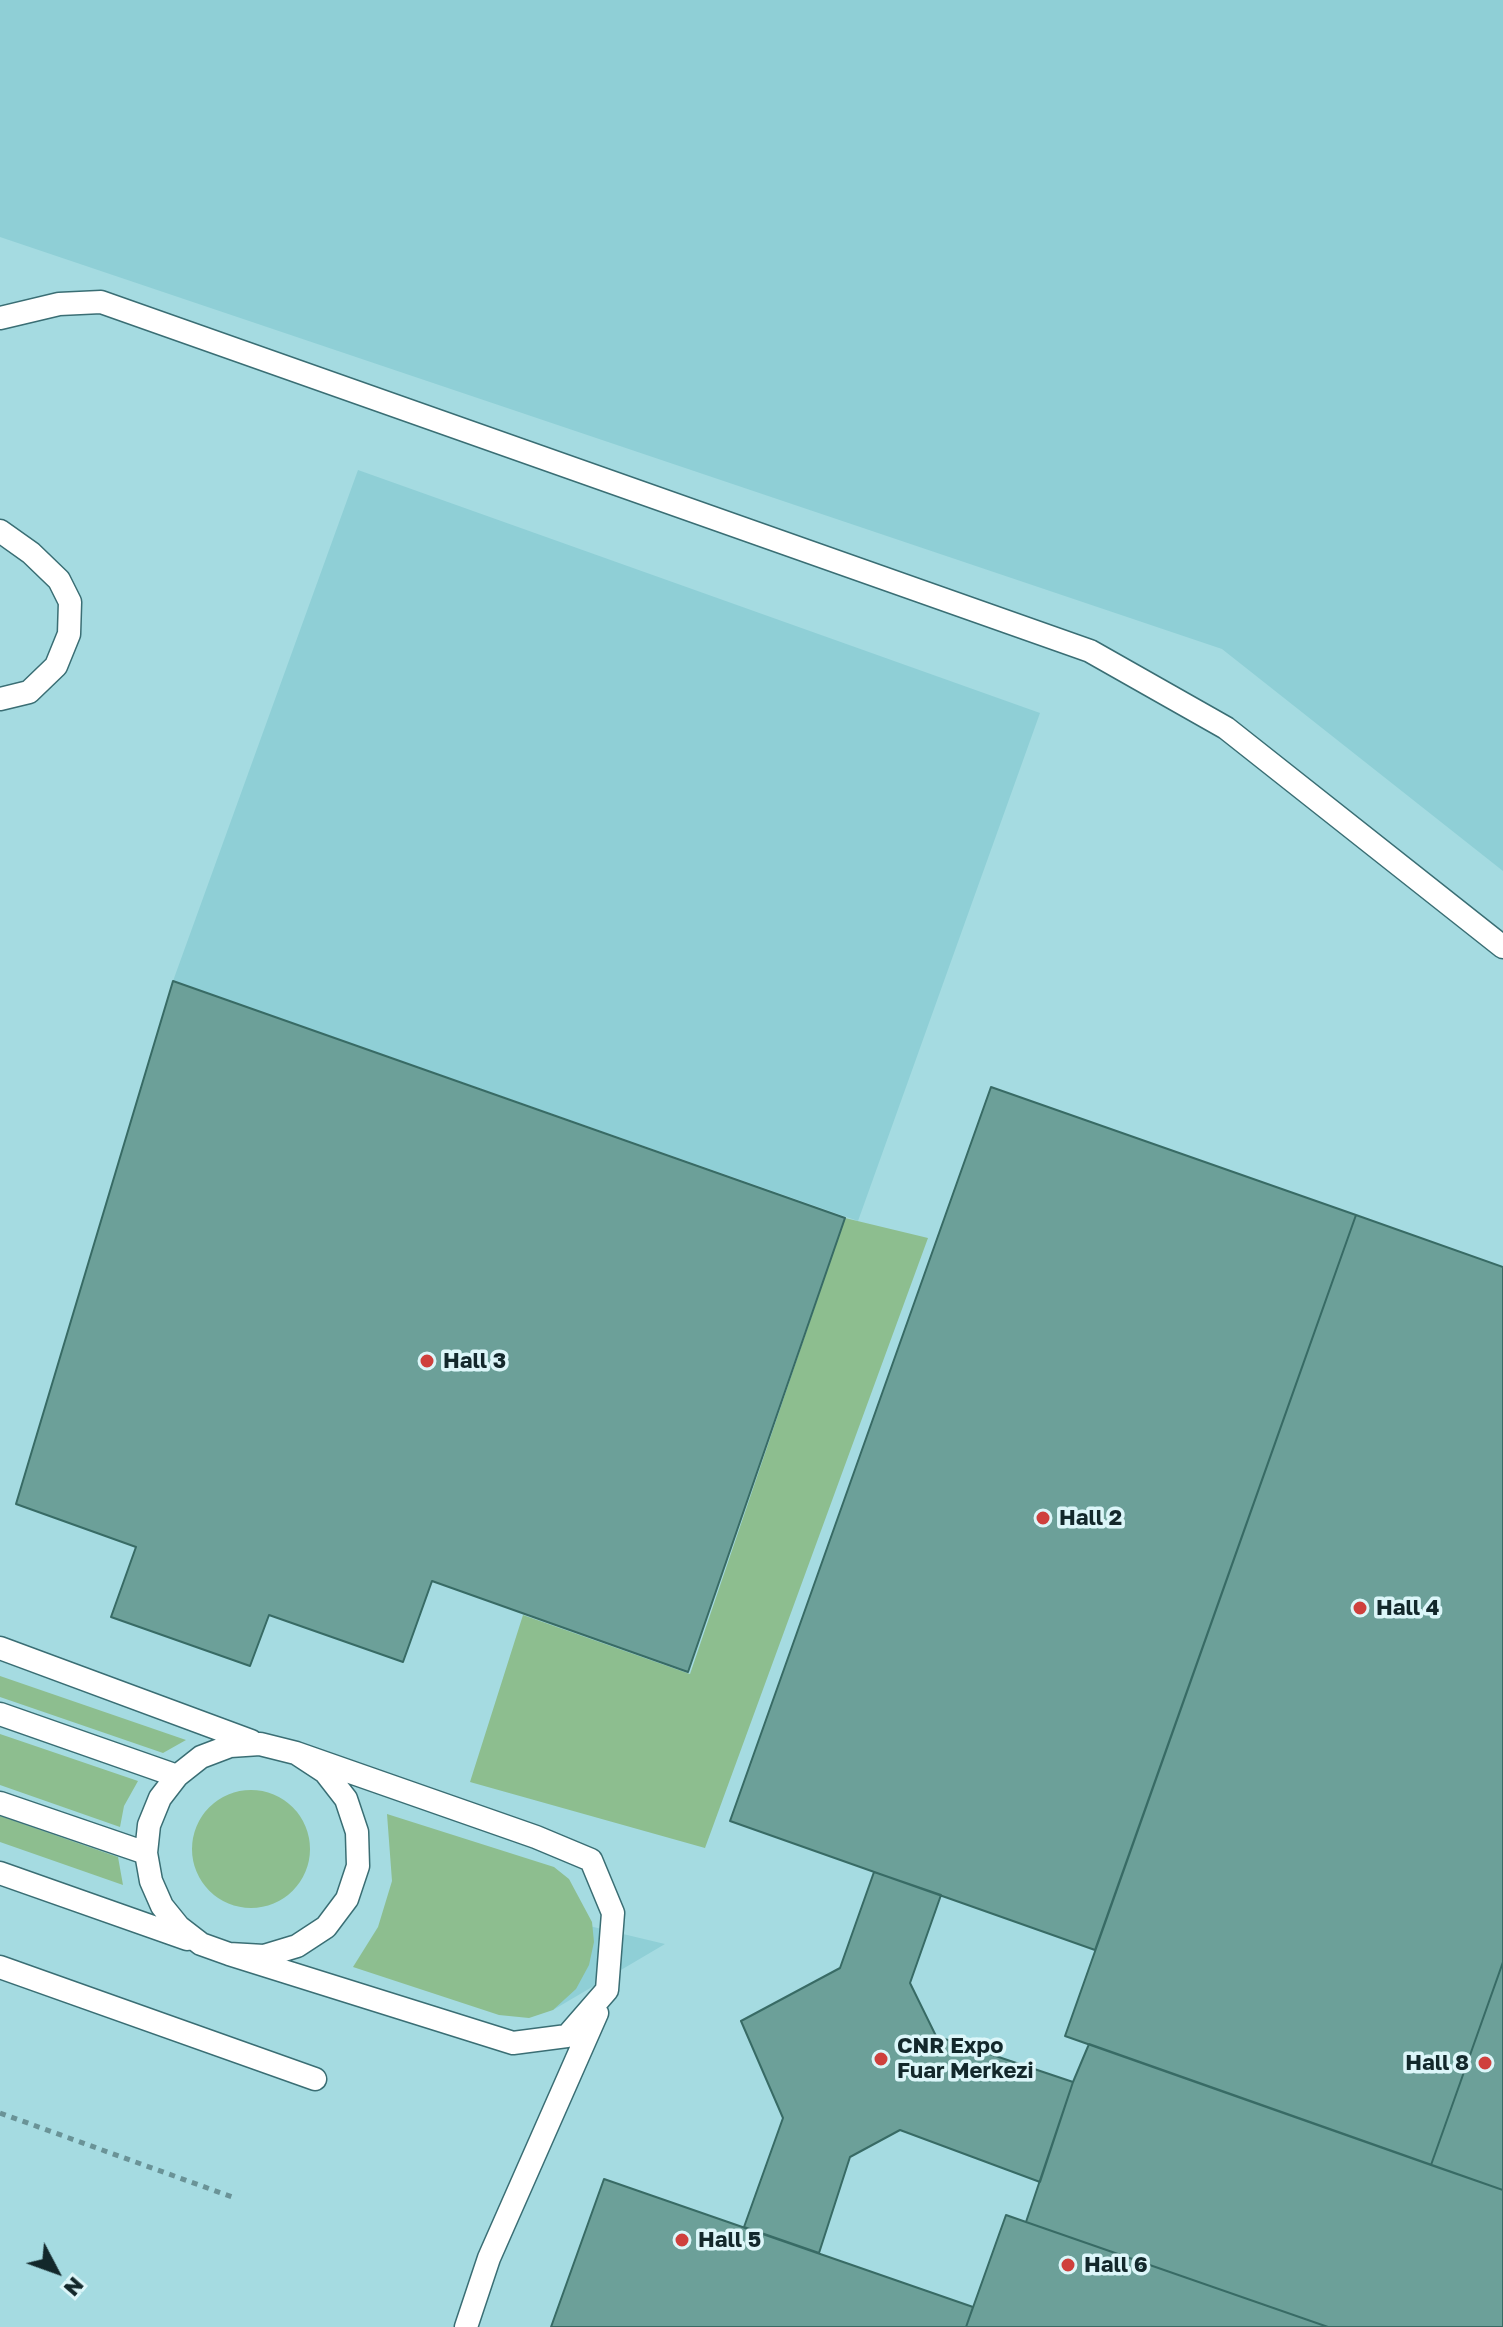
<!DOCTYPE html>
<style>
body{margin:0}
#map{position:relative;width:1503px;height:2327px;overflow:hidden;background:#a5dbe1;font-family:"Golos Text",sans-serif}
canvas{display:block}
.north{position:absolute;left:16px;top:2231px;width:80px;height:80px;-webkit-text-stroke:6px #dcf6f9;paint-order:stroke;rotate:131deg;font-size:22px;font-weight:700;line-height:32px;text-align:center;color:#13282b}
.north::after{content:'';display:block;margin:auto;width:28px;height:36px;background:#13282b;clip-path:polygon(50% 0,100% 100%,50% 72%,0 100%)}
</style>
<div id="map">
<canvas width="1503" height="2327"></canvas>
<div class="north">N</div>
</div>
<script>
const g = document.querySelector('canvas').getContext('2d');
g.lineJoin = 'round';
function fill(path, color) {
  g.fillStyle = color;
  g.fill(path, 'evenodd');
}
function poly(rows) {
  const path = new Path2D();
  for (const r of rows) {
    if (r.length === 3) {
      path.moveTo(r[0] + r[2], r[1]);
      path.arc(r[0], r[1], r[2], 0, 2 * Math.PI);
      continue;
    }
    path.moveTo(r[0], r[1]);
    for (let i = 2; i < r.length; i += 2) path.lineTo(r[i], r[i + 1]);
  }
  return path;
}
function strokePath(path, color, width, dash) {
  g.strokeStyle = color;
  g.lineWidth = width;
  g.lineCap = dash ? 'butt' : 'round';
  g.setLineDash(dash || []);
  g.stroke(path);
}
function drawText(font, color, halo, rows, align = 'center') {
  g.font = font + ' "Golos Text",sans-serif';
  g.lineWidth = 7;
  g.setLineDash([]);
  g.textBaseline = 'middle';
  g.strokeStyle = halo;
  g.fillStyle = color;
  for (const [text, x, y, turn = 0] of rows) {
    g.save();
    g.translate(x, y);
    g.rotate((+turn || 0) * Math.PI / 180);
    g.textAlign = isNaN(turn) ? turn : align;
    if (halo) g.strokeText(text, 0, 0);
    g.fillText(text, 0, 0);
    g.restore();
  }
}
const built = poly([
 [0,0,1503,0,1503,871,1222,649,0,237],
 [358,470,1040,713,858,1221,173,981],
 [564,1920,665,1944,553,2010]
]);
const green = poly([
 [845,1218,928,1238,705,1848,470,1782,523,1615,690,1674],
 [0,1676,186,1740,163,1753,0,1697],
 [0,1734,138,1781,124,1806,120,1827,0,1785],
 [251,1849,59],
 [387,1814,554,1867,569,1879,592,1922,594,1942,589,1965,576,1989,553,2010,529,2018,499,2015,353,1967,378,1927,392,1881],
 [0,1816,118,1857,123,1885,0,1842]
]);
const building = poly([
 [173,981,845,1218,688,1672,432,1581,403,1662,269,1615,250,1666,111,1617,136,1547,16,1504,173,981],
 [991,1087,1356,1215,1095,1950,730,1821,991,1087],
 [1356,1215,1503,1267,1503,1962,1431,2165,1065,2036,1356,1215],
 [874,1872,941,1895,910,1983,936,2036,1073,2082,1040,2182,900,2130,850,2157,819,2253,744,2227,783,2118,741,2021,840,1968,874,1872],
 [1503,1962,1503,2190,1431,2165,1503,1962],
 [1089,2044,1503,2190,1503,2327,1328,2327,1026,2222,1073,2082,1089,2044],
 [604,2179,973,2307,966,2327,551,2327,604,2179],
 [1006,2215,1026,2222,1328,2327,966,2327,1006,2215]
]);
const path = poly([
 [0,2113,235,2198]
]);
const service = poly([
 [0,318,59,304,101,302,1090,651,1226,728,1503,947],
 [0,531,31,553,59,580,70,602,69,634,56,666,29,692,0,699],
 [0,1648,251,1741],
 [0,1714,177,1776],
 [0,1803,146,1853],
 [0,1873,187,1939],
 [229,1954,264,1956,297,1946,326,1927,347,1899,358,1866,357,1832,346,1799,325,1772,296,1753,260,1744,230,1746,201,1757,177,1776,160,1798,149,1825,146,1853,151,1881,162,1906,179,1927,201,1944,229,1954,513,2043,567,2036,607,1990,613,1913,591,1860,536,1837,296,1753],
 [0,1967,315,2079],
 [466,2327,489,2258,597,2013]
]);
const markers = [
 [427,1361,8,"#cf403d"],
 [1043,1518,8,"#cf403d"],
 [1360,1608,8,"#cf403d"],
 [881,2059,8,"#cf403d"],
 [1485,2063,8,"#cf403d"],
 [682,2240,8,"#cf403d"],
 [1068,2265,8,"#cf403d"]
];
const poiNames = [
 ["Hall 3",443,1361],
 ["Hall 2",1059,1518],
 ["Hall 4",1376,1608],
 ["CNR Expo",897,2046],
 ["Fuar Merkezi",897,2071],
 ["Hall 8",1469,2063,"right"],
 ["Hall 5",698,2240],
 ["Hall 6",1084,2265]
];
fill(built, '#8fcfd6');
fill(green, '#8dbe8f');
fill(building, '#6ca099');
strokePath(building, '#386b65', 2);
strokePath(service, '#3a6e74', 25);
strokePath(path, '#6a9397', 5, [6, 6]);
strokePath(service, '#fff', 22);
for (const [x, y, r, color] of markers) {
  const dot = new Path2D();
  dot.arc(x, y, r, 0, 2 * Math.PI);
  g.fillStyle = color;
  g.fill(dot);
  strokePath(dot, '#dcf6f9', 3);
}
drawText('bold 22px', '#13282b', '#dcf6f9', poiNames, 'left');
</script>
